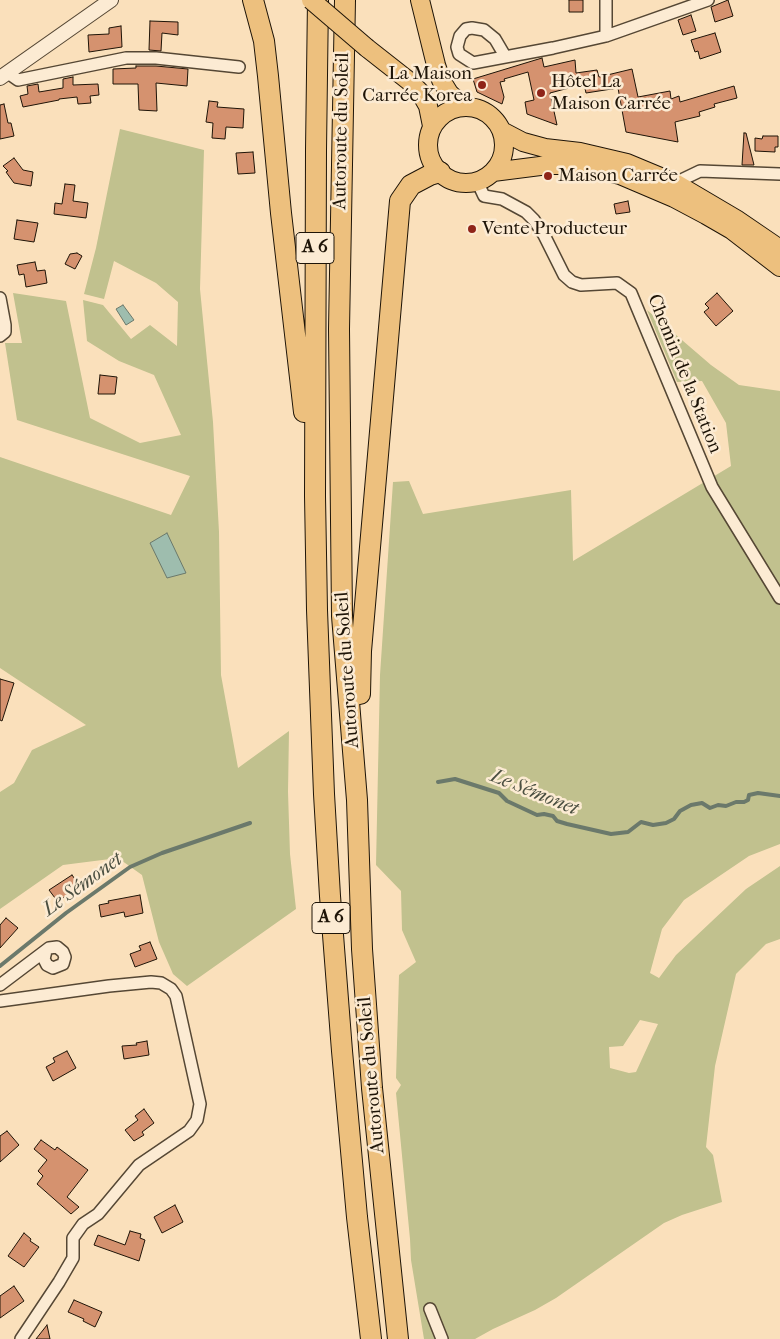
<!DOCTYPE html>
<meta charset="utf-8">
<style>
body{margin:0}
canvas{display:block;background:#fae0bb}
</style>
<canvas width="780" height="1339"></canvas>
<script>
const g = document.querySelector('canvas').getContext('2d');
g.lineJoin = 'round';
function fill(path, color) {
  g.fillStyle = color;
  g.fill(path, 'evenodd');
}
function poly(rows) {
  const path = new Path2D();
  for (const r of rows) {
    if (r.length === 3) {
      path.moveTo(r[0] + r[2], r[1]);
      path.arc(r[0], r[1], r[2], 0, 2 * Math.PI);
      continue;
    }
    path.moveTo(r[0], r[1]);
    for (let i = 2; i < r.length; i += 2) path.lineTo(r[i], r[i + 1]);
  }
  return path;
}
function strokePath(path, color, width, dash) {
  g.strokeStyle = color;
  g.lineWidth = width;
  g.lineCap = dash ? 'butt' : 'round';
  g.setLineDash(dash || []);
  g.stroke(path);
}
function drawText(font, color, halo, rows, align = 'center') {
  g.font = font + ' "IM FELL French Canon",serif';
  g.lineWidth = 5;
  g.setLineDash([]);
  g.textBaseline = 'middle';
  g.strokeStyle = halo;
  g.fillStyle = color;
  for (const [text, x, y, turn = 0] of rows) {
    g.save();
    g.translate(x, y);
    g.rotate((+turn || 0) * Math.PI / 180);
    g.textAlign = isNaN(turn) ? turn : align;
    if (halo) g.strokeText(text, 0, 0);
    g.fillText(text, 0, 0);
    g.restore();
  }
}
const green = poly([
 [120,129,204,150,200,289,213,422,219,532,221,675,238,768,289,731,288,792,290,854,296,909,187,986,173,974,159,942,142,875,118,858,63,865,0,909,0,792,14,783,32,750,86,725,0,668,0,457,171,515,190,476,17,420,5,343,22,343,13,293,66,301,90,418,140,443,181,435,154,375,119,361,87,341,83,300,103,305,131,339,150,325,177,346,178,302,156,283,114,261,104,299,84,294,96,248],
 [647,310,711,365,739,385,780,391,780,844,749,856,684,900,662,929,650,973,659,978,676,955,746,889,780,866,780,939,766,944,736,974,715,1066,706,1147,713,1155,722,1202,682,1215,664,1223,556,1298,535,1310,493,1329,475,1339,424,1339,411,1260,410,1239,396,1093,401,1085,396,1078,399,975,416,962,402,930,401,891,376,865,380,675,393,482,409,481,423,514,571,490,573,561,731,466,726,423,702,381,677,382],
 [640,1020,658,1024,636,1072,629,1073,610,1068,609,1047,623,1046]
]);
const water = poly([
 [123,305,134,320,126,325,116,309,123,305],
 [167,533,186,573,167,578,150,543,167,533]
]);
const stream = poly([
 [438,782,455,779,499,793,507,801,537,815,544,814,553,816,557,821,567,824,611,834,628,832,641,822,653,825,666,823,674,819,680,811,691,805,702,803,710,808,718,805,726,806,736,802,744,802,748,800,749,795,758,793,780,796],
 [0,966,66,913,130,867,162,853,250,823]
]);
const building = poly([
 [569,0,583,0,583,12,569,12,569,0],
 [728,0,733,16,715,22,711,7,728,0],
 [691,15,696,31,683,35,678,20,691,15],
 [150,21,178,22,178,35,162,33,161,51,149,50,150,21],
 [121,26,122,47,89,52,88,35,109,34,109,28,121,26],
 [715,33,721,52,700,59,698,51,695,52,691,40,715,33],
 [542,58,544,67,575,60,576,73,597,70,599,77,632,69,638,97,670,91,671,99,679,96,680,102,734,86,737,98,714,104,715,107,699,112,700,116,675,122,678,142,626,132,618,88,586,93,584,84,550,93,557,125,527,114,525,102,534,100,528,72,504,79,505,81,500,82,504,97,502,104,477,92,473,79,542,58],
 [136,66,156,66,188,69,187,86,156,83,157,111,139,110,138,84,113,84,113,69,136,68,136,66],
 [73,77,73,85,98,84,99,95,90,96,91,103,78,104,77,97,59,99,59,100,23,107,20,96,28,94,27,86,38,84,39,92,63,88,63,79,73,77],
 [209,101,218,102,217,107,244,109,243,128,226,127,225,139,212,138,213,123,206,122,209,101],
 [4,104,8,123,11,123,14,136,0,139,0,105,4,104],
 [744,133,746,133,754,165,742,165,744,133],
 [763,136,778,136,778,147,775,147,775,152,755,151,755,138,762,139,763,136],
 [253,152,255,173,238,174,236,153,253,152],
 [14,158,23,170,33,172,31,186,14,183,6,172,8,171,3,166,14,158],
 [65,184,75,185,73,201,88,203,86,218,54,214,55,203,62,204,65,184],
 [628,201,630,212,616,214,614,204,628,201],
 [17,220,38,223,34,242,14,239,17,220],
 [77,253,82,256,75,269,65,264,70,254,77,253],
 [35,262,37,271,45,270,47,283,26,287,24,274,19,275,17,265,35,262],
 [717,293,733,311,716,326,704,312,709,308,705,304,717,293],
 [100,375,117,377,115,394,98,394,100,375],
 [0,679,14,683,2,721,0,720,0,679],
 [72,875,81,887,69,896,68,894,58,902,49,890,72,875],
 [140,895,143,913,125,917,124,912,101,917,99,905,109,903,108,901,140,895],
 [6,918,18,928,0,948,0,925,6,918],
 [150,942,157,959,135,967,130,954,141,950,139,946,150,942],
 [147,1041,149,1055,124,1059,122,1046,137,1045,136,1043,147,1041],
 [67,1051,76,1068,53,1081,46,1067,55,1062,53,1058,67,1051],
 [144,1109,154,1123,142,1132,144,1135,134,1141,125,1130,138,1120,135,1116,144,1109],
 [7,1131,19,1145,0,1162,0,1136,7,1131],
 [41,1140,55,1150,57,1147,88,1170,67,1197,79,1207,71,1214,37,1184,43,1176,38,1171,47,1160,34,1149,41,1140],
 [175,1205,183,1222,162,1233,154,1217,175,1205],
 [130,1231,141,1234,140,1238,145,1240,139,1261,94,1245,98,1235,125,1245,130,1231],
 [24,1233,31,1239,30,1241,39,1247,24,1267,8,1256,24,1233],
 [14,1286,24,1301,0,1318,0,1296,14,1286],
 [74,1300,102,1312,95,1327,83,1321,84,1319,68,1312,74,1300],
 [47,1325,50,1339,36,1339,47,1325]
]);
const minor = poly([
 [606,36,606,0],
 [505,56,495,39,484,30,472,28,466,29,460,36,457,47,459,54,473,63,553,48,606,36,708,0],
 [8,73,18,80,126,58,156,58,239,67],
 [477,181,484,196,502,199,526,212,534,220,544,235,564,275,572,282,581,285,617,283,631,293,712,487,780,598],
 [675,183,700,171,780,174],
 [0,298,5,325,5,332,0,336],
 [0,985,49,948,57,947,63,952,65,957,63,964,53,968,47,965,44,959,46,951],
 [0,1001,109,986,151,982,161,983,171,989,176,996,200,1104,197,1120,189,1131,139,1165,98,1214,83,1224,73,1238,73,1258,59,1282,21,1339],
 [430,1309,442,1339]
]);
const tertiary = poly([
 [0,78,111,0]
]);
const primary = poly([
 [420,0,436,65,441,80,449,93,463,106],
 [367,48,409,81,420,92,428,106,432,126],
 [466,145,38],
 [502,131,523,142,545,148,580,152,627,163,675,183,736,219,780,249],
 [493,172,548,165,574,165,592,168,620,175,674,198,706,215,732,230,780,267]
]);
const motorway = poly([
 [253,0,264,41,268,76,281,213,304,412],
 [318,0,316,150,315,496,317,610,324,794,330,896,342,1051,357,1217,371,1339],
 [345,0,339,329,342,616,357,800,362,949,372,1088,398,1339],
 [360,694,361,651,400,201,411,185,430,175,440,172]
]);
const primaryBridge = poly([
 [311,0,367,48]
]);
const markers = [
 [482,85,5,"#8f2418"],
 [541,93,5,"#8f2418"],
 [548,176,5,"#8f2418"],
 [472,229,5,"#8f2418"]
];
const shields = [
 [315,248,38],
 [331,918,38]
];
const shieldNames = [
 ["A 6",315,248],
 ["A 6",331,918]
];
const poiNames = [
 ["La Maison",472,74,"right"],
 ["Carrée Korea",472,96,"right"],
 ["Hôtel La",551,82],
 ["Maison Carrée",551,104],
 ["Maison Carrée",558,176],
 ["Vente Producteur",482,229]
];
const streetNames = [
 ["Autoroute du Soleil",342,131,-89],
 ["Chemin de la Station",684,374,68],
 ["Autoroute du Soleil",348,670,-94],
 ["Autoroute du Soleil",372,1075,-95]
];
const waterNames = [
 ["Le Sémonet",534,793,22],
 ["Le Sémonet",83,885,-36]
];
fill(green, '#c1c18e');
fill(water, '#9ebdae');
strokePath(water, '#6b796b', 1);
strokePath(stream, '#6b796b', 4);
fill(building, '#d5926f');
strokePath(building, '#1e1407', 1);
strokePath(minor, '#554734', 14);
strokePath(tertiary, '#554734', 16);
strokePath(primary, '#1e1407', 20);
strokePath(motorway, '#1e1407', 22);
strokePath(minor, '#fcebd3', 11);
strokePath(tertiary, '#fcebd3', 14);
strokePath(primary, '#edc07e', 18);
strokePath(motorway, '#edc07e', 20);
strokePath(primaryBridge, '#1e1407', 20, []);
strokePath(primaryBridge, '#edc07e', 18);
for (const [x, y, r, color] of markers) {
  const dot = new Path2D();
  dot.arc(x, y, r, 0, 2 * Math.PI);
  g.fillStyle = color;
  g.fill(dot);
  strokePath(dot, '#fcebd3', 2);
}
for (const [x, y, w] of shields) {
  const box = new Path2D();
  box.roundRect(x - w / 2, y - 15.5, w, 31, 4);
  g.fillStyle = '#fcebd3';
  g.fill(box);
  strokePath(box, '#1e1407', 1);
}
drawText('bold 18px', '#1e1407', null, shieldNames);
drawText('19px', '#1e1407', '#fcebd3', poiNames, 'left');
drawText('19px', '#1e1407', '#fcebd3', streetNames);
drawText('italic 20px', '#4b4f41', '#fcebd3', waterNames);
</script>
